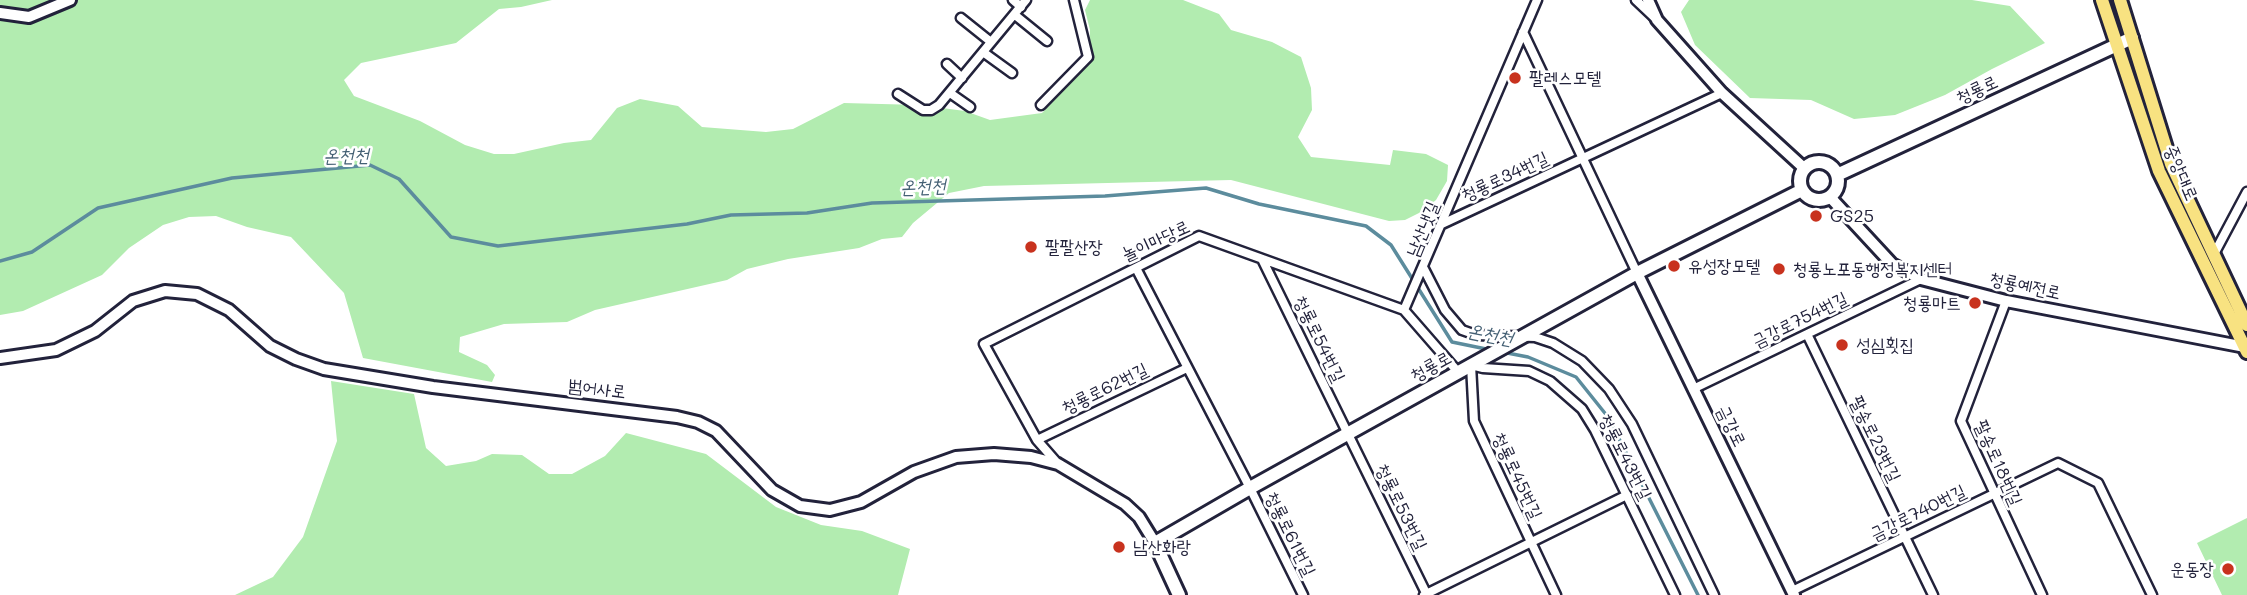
<!DOCTYPE html>
<meta charset="utf-8">
<style>
body{margin:0}
canvas{display:block;background:#fff}
</style>
<canvas width="2247" height="595"></canvas>
<script>
const g = document.querySelector('canvas').getContext('2d');
g.lineJoin = 'round';
function fill(path, color) {
  g.fillStyle = color;
  g.fill(path, 'evenodd');
}
function poly(rows) {
  const path = new Path2D();
  for (const r of rows) {
    if (r.length === 3) {
      path.moveTo(r[0] + r[2], r[1]);
      path.arc(r[0], r[1], r[2], 0, 2 * Math.PI);
      continue;
    }
    path.moveTo(r[0], r[1]);
    for (let i = 2; i < r.length; i += 2) path.lineTo(r[i], r[i + 1]);
  }
  return path;
}
function strokePath(path, color, width, dash) {
  g.strokeStyle = color;
  g.lineWidth = width;
  g.lineCap = dash ? 'butt' : 'round';
  g.setLineDash(dash || []);
  g.stroke(path);
}
function drawText(font, color, halo, rows, align = 'center') {
  g.font = font + ' Mali,"Poor Story",sans-serif';
  g.lineWidth = 5;
  g.setLineDash([]);
  g.textBaseline = 'middle';
  g.strokeStyle = halo;
  g.fillStyle = color;
  for (const [text, x, y, turn = 0] of rows) {
    g.save();
    g.translate(x, y);
    g.rotate((+turn || 0) * Math.PI / 180);
    g.textAlign = isNaN(turn) ? turn : align;
    if (halo) g.strokeText(text, 0, 0);
    g.fillText(text, 0, 0);
    g.restore();
  }
}
const green = poly([
 [0,0,552,0,521,7,499,9,456,43,361,63,344,80,354,96,420,121,465,145,494,154,514,154,564,143,591,140,617,108,640,99,678,106,702,127,766,132,793,129,844,103,919,105,965,111,990,120,1042,113,1089,63,1090,30,1085,10,1090,0,1183,0,1219,14,1231,30,1272,42,1301,57,1311,88,1312,110,1298,137,1311,157,1390,165,1393,150,1426,154,1448,165,1447,181,1436,200,1421,212,1405,220,1389,221,1231,180,984,186,949,193,913,223,902,237,882,239,859,248,788,259,747,269,727,280,595,310,567,322,504,324,460,337,459,352,487,365,495,375,492,382,363,358,344,293,291,237,247,227,216,216,189,217,163,225,129,248,102,275,23,311,0,315],
 [1689,0,1972,0,2010,6,2045,43,1992,69,1945,95,1895,115,1854,119,1811,100,1750,98,1695,45,1681,12],
 [331,381,414,394,426,448,446,466,476,461,492,454,522,455,549,474,572,474,605,456,626,433,706,454,776,507,821,525,862,531,910,549,898,595,235,595,273,577,303,537,337,441],
 [2247,518,2247,595,2222,595,2197,543]
]);
const stream = poly([
 [0,261,32,252,98,208,232,178,370,165,399,179,451,237,498,246,687,224,731,215,807,213,872,203,1105,196,1206,188,1259,204,1366,226,1391,245,1452,342,1491,350],
 [1502,352,1528,357,1576,377,1608,417,1698,595]
]);
const minor = poly([
 [1013,0,1021,7],
 [1636,0,1654,17],
 [1015,15,1047,41],
 [961,18,991,42],
 [1523,32,1637,273],
 [983,52,1012,73],
 [947,64,962,78],
 [950,93,970,107],
 [898,94,923,110,931,110,939,105,1026,0],
 [1041,105,1088,57,1074,0],
 [1442,224,1722,93],
 [2214,254,2247,192],
 [1262,259,1427,595],
 [1423,267,1445,310,1462,330,1476,335,1535,337,1553,343,1582,361,1609,389,1632,424,1714,595],
 [1136,268,1250,488,1303,595],
 [2006,301,1961,421,2042,595],
 [1404,310,1537,0],
 [1807,334,1933,595],
 [1693,389,1921,279],
 [1037,440,1187,368],
 [1058,464,1037,440,984,344,1199,236,1404,310,1458,372],
 [1792,591,2058,463,2098,483,2152,595],
 [1424,595,1627,495],
 [1556,595,1474,421,1471,365,1483,368,1529,371,1550,381,1582,409,1595,430,1675,595]
]);
const tertiary = poly([
 [1648,0,1657,20,1722,93,1805,169],
 [0,13,29,17,70,0],
 [1830,197,1892,264,1921,279,2006,301,2245,347],
 [1637,273,1794,595],
 [0,358,56,350,95,331,133,301,165,291,197,294,229,310,270,346,296,359,324,369,433,387,677,417,698,422,716,431,772,490,800,506,830,510,861,502,914,472,956,457,994,454,1031,457,1058,464,1125,504,1139,517,1155,543]
]);
const secondary = poly([
 [1819,181,19],
 [1837,175,2132,38],
 [1179,595,1155,543,1250,488,1637,273,1802,190]
]);
const primary = poly([
 [2102,0,2159,171,2247,352],
 [2120,0,2171,164,2247,325]
]);
const markers = [
 [1515,78,7,"#c8321e"],
 [1816,216,7,"#c8321e"],
 [1031,247,7,"#c8321e"],
 [1674,266,7,"#c8321e"],
 [1779,269,7,"#c8321e"],
 [1975,303,7,"#c8321e"],
 [1842,345,7,"#c8321e"],
 [1119,547,7,"#c8321e"],
 [2228,569,7,"#c8321e"]
];
const poiNames = [
 ["팔레스모텔",1529,78],
 ["GS25",1830,216],
 ["팔팔산장",1045,247],
 ["유성장모텔",1688,266],
 ["청룡노포동행정복지센터",1793,269],
 ["청룡마트",1961,303,"right"],
 ["성심횟집",1856,345],
 ["남산화랑",1133,547],
 ["운동장",2214,569,"right"]
];
const streetNames = [
 ["청룡로",1977,90,-25],
 ["중앙대로",2181,173,67],
 ["청룡로34번길",1505,177,-25],
 ["남산냇길",1423,229,-68],
 ["놀이마당로",1156,241,-25],
 ["청룡예전로",2025,286,12],
 ["금강로754번길",1800,320,-26],
 ["청룡로54번길",1319,339,64],
 ["청룡로",1431,367,-29],
 ["범어사로",597,389,7],
 ["청룡로62번길",1105,389,-26],
 ["금강로",1731,426,64],
 ["팔송로23번길",1875,439,64],
 ["청룡로43번길",1625,457,63],
 ["팔송로18번길",1998,463,66],
 ["청룡로45번길",1517,476,65],
 ["청룡로53번길",1401,507,64],
 ["금강로740번길",1918,513,-26],
 ["청룡로61번길",1290,534,64]
];
const waterNames = [
 ["온천천",346,156,-1],
 ["온천천",923,187,-2],
 ["온천천",1490,335,11]
];
fill(green, '#b2ecb0');
strokePath(stream, '#5c8c9d', 3.5);
strokePath(minor, '#22223b', 13);
strokePath(tertiary, '#22223b', 16);
strokePath(secondary, '#22223b', 18);
strokePath(primary, '#22223b', 18);
strokePath(minor, '#fff', 8);
strokePath(tertiary, '#fff', 10);
strokePath(secondary, '#fff', 12);
strokePath(primary, '#f8e281', 12);
for (const [x, y, r, color] of markers) {
  const dot = new Path2D();
  dot.arc(x, y, r, 0, 2 * Math.PI);
  g.fillStyle = color;
  g.fill(dot);
  strokePath(dot, '#fff', 2.5);
}
drawText('18px', '#22223b', '#fff', poiNames, 'left');
drawText('18px', '#22223b', '#fff', streetNames);
drawText('italic 19px', '#446074', '#fff', waterNames);
</script>
